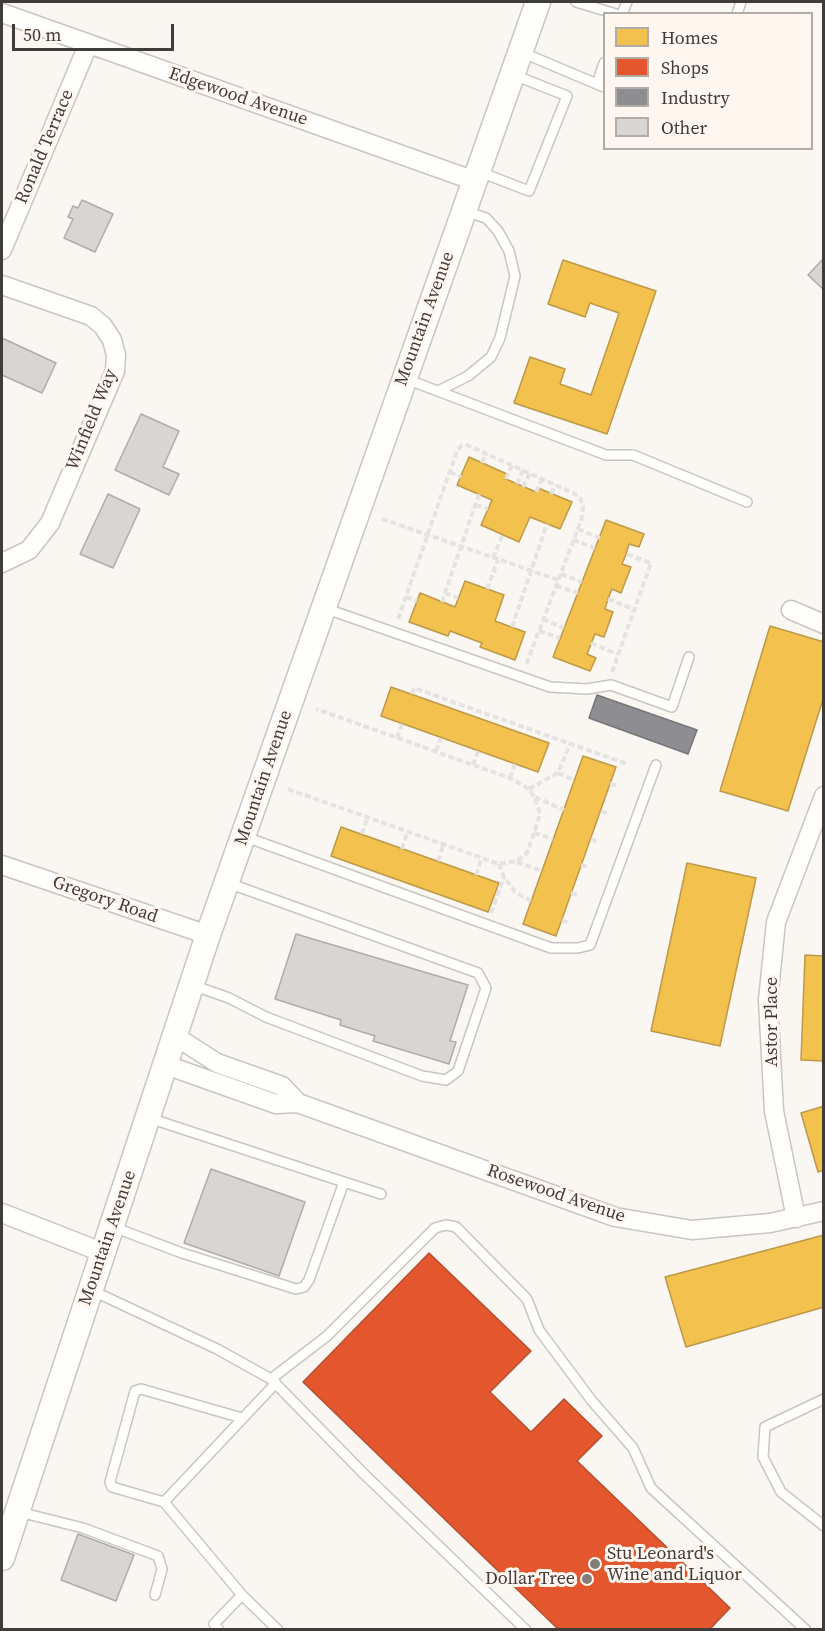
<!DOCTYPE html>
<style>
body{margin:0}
#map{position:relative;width:825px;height:1631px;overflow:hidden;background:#faf6f2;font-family:"Source Serif 4",serif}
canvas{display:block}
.frame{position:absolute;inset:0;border:3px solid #403c39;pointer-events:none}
.legend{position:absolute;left:603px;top:12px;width:210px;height:138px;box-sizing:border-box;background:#fef6ef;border:2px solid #b2aca6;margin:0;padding:8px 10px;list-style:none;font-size:18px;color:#403c39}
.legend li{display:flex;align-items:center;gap:12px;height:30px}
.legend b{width:30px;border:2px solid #b2aca6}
.scale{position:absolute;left:12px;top:24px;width:162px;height:27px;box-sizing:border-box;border:3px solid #403c39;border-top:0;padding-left:8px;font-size:18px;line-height:21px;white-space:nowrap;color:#403c39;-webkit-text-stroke:4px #fef6ef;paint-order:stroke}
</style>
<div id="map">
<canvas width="825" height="1631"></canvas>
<div class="frame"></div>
<ul class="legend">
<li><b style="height:16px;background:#f2c14e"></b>Homes</li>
<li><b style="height:16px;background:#e4572e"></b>Shops</li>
<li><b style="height:16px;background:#8d8d92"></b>Industry</li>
<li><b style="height:16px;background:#d8d5d2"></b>Other</li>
</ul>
<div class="scale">50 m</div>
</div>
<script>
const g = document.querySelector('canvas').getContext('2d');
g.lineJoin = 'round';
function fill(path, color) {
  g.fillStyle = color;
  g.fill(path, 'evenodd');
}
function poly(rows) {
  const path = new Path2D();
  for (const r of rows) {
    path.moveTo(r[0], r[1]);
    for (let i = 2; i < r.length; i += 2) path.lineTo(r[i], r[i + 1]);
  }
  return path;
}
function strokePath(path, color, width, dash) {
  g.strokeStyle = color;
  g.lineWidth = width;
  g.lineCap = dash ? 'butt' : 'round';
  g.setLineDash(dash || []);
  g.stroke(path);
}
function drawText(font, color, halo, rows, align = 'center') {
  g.font = font + ' "Source Serif 4",serif';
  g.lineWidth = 6;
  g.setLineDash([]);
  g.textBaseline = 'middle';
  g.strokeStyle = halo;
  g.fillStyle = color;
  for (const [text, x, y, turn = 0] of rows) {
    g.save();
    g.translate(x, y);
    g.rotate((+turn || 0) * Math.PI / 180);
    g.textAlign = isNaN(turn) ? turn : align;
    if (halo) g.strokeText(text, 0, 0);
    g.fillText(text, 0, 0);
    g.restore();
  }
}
const homes = poly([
 [563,260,656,291,607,434,514,403,530,357,565,369,560,384,591,395,619,313,590,303,585,317,548,304,563,260],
 [469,457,507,474,506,479,536,492,538,488,572,502,560,529,530,517,519,542,481,525,492,500,457,485,469,457],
 [606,520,644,534,639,547,629,544,626,554,622,564,631,567,621,593,612,589,608,599,605,609,613,612,604,637,595,634,587,654,596,658,590,671,553,657,606,520],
 [465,581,504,595,495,621,525,632,515,660,480,647,482,643,450,631,448,636,409,622,420,593,455,607,465,581],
 [770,626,824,642,824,696,788,811,720,791,770,626],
 [391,687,549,743,538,772,381,716,391,687],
 [583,756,616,767,556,936,523,924,583,756],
 [341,827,499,883,488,912,331,856,341,827],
 [687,863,756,878,720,1046,651,1031,687,863],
 [805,955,824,956,824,1061,801,1060,805,955],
 [824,1106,824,1170,818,1172,801,1113,824,1106],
 [824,1235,824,1307,686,1347,665,1277,824,1235]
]);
const shops = poly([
 [429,1253,531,1351,490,1392,531,1432,564,1399,602,1436,577,1461,730,1608,709,1630,559,1630,303,1382,429,1253]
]);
const industry = poly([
 [597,695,697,730,688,754,589,718,597,695]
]);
const building = poly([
 [82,200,113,214,95,252,64,238,73,219,68,217,73,206,78,208,82,200],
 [824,258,824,290,808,275,824,258],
 [2,338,56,363,42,393,2,375,2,338],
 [141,414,179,431,163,467,179,474,169,495,115,470,141,414],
 [108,494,140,509,113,568,80,554,108,494],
 [296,934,468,985,450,1041,456,1042,449,1064,373,1041,375,1036,340,1025,341,1020,275,999,296,934],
 [211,1169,305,1202,279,1276,184,1243,211,1169],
 [78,1534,134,1555,116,1601,61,1580,78,1534]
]);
const path = poly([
 [482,463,486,454],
 [450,472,461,477],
 [506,479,512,465],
 [517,484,523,470],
 [523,487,530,473],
 [536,492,542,479],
 [551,494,555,485],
 [476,505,488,509],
 [382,519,558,580],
 [578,529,600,538],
 [573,540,595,548],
 [493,558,503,534],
 [561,574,582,582],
 [556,586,578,593],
 [487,589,498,560],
 [445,593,458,598],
 [406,597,417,601],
 [608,599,633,609],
 [442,602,479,494],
 [398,619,457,451,461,446,467,445,573,493,580,498,583,507,582,518,526,665],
 [543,619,564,628],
 [512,627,547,524],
 [539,631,560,638],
 [591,643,617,654],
 [612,672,651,563,626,554],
 [412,694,414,688,627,764],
 [397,738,402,724],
 [436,751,441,738],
 [473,765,478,751],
 [558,773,574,780],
 [510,778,515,764],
 [610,784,619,786],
 [288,789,499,864,517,861,527,853,534,833,540,814,534,797,529,789,510,778,316,709],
 [529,789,558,773,570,744],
 [535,797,564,810],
 [601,811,608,814],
 [534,833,553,839],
 [362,834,367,819],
 [591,839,598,842],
 [402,849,407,833],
 [438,861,443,846],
 [517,862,542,871],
 [499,864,504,877,515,892,531,901],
 [581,865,589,867],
 [476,875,481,860],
 [571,893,579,895],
 [491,913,504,877],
 [562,920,569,923]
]);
const service = poly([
 [576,2,616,14],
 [622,14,627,2],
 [737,14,741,2],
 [521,52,604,87],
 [597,84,604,63],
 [480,172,529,191,567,96,514,75],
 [406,379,606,455,633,455,747,502],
 [440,390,468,376,491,357,500,338,515,276,509,251,498,231,486,218,465,211],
 [324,608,550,687,587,689,611,685,672,707,689,657],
 [243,836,551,948,578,948,590,945,656,765],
 [192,985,229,998,266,1017,422,1076,446,1080,458,1071,486,988,478,973,228,883],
 [344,1182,381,1194],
 [113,1227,182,1253,296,1289,304,1287,309,1280,344,1182,149,1118],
 [91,1290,217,1349,271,1379,364,1474,526,1630],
 [271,1379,327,1336,435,1228,446,1225,456,1227,527,1299,539,1330,592,1401,633,1448,651,1488,806,1630],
 [824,1399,765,1427,763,1457,781,1492,824,1526],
 [164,1502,112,1487,110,1482,135,1391,141,1389,242,1418],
 [19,1512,83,1528,158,1556,162,1569,155,1595],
 [242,1595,278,1630],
 [219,1630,214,1624,242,1595,164,1502,276,1383]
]);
const minor = poly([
 [2,13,475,181],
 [2,250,88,45],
 [2,285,91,316,103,326,112,340,116,355,115,371,50,523,29,550,2,563],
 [791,610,824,624],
 [2,865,208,935],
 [175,1036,217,1063,282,1086,298,1103],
 [166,1065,276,1104,298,1103,615,1217,692,1230,770,1223,824,1211],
 [2,1213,104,1253],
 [796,1218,774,1111,768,1000,776,922,824,796]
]);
const tertiary = poly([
 [2,1558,208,935,538,2]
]);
const markers = [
 [595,1564,6,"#817d7a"],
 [587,1579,6,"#817d7a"]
];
const streetNames = [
 ["Edgewood Avenue",238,97,19],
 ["Ronald Terrace",45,147,-67],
 ["Mountain Avenue",425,319,-70],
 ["Winfield Way",92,420,-68],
 ["Mountain Avenue",264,778,-71],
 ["Gregory Road",105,900,19],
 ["Astor Place",772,1022,-90],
 ["Rosewood Avenue",556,1194,19],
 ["Mountain Avenue",108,1238,-71]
];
const poiNames = [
 ["Stu Leonard's",607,1554],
 ["Wine and Liquor",607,1575],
 ["Dollar Tree",575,1579,"right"]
];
fill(homes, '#f2c14e');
strokePath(homes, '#bd9948', 1.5);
fill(shops, '#e4572e');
strokePath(shops, '#b34f31', 1.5);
fill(industry, '#8d8d92');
strokePath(industry, '#767577', 1.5);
fill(building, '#d8d5d2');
strokePath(building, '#afaca9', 1.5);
strokePath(service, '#c9c6c2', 12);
strokePath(minor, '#c9c6c2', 21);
strokePath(tertiary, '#c9c6c2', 27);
strokePath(path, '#e4e3e2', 4, [6, 3]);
strokePath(service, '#fefefd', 9);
strokePath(minor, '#fefefd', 18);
strokePath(tertiary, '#fefefd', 24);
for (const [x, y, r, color] of markers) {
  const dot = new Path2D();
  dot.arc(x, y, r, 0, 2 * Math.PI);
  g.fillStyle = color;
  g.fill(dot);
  strokePath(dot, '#fef6ef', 2);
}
drawText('18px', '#403c39', '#fef6ef', streetNames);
drawText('18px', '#403c39', '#fef6ef', poiNames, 'left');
</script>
